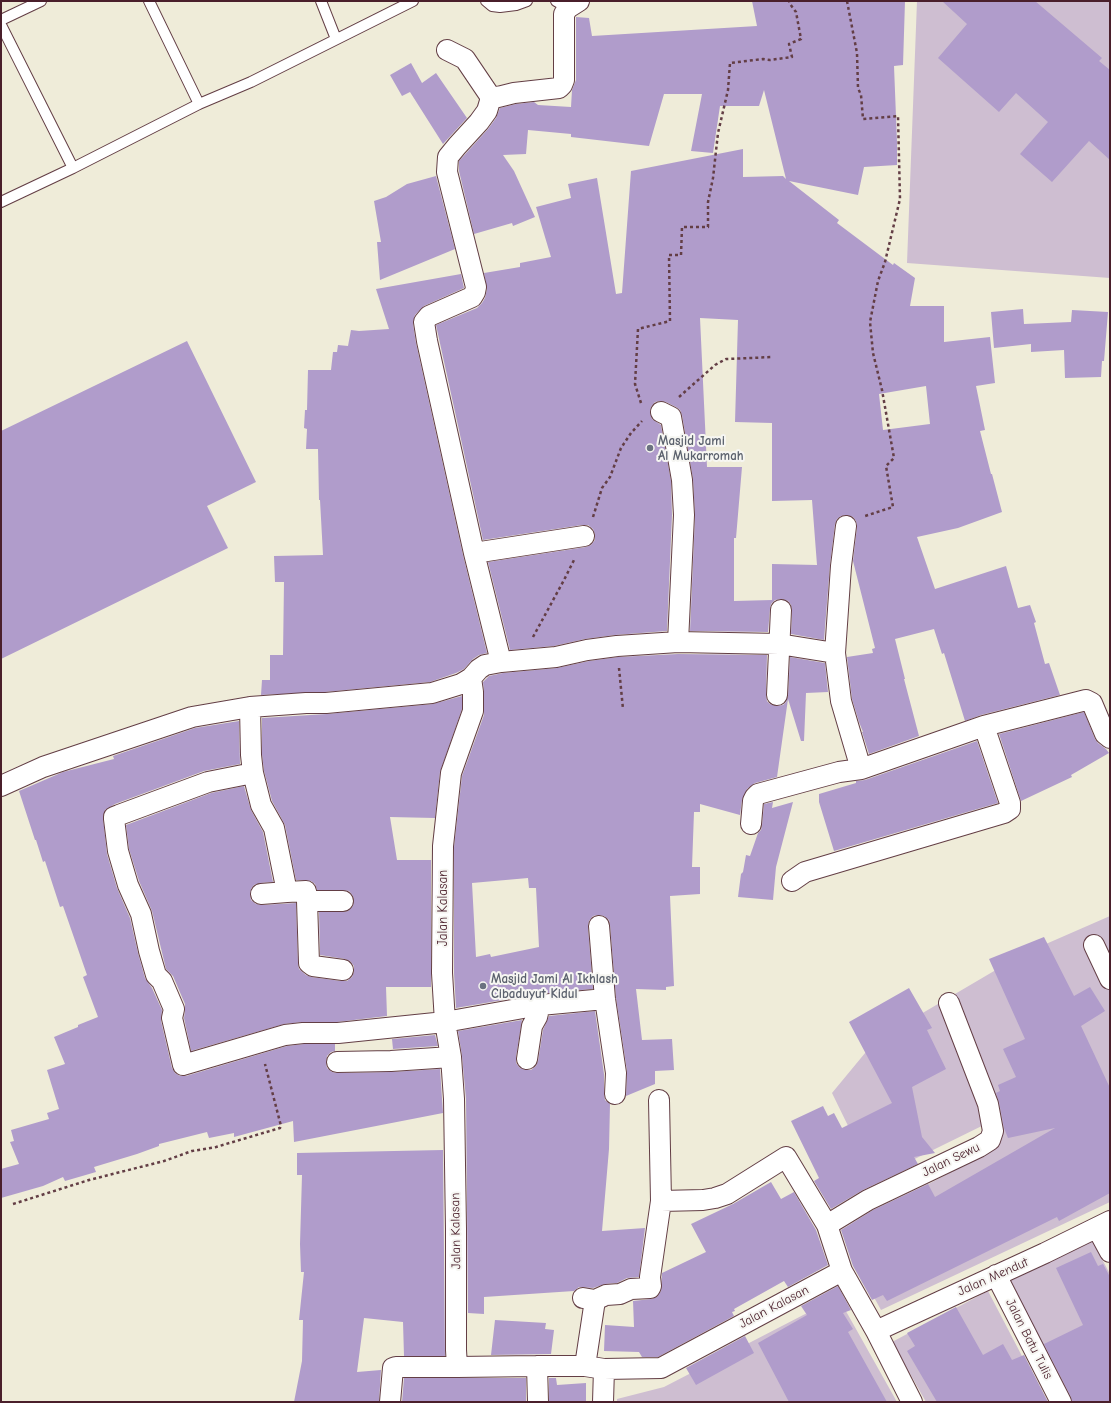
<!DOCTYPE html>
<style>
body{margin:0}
#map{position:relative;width:1111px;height:1403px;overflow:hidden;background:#efecd9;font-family:"Comic Neue",sans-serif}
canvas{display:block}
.frame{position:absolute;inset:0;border:2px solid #4a1f2b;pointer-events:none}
</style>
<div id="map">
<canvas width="1111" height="1403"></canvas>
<div class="frame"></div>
</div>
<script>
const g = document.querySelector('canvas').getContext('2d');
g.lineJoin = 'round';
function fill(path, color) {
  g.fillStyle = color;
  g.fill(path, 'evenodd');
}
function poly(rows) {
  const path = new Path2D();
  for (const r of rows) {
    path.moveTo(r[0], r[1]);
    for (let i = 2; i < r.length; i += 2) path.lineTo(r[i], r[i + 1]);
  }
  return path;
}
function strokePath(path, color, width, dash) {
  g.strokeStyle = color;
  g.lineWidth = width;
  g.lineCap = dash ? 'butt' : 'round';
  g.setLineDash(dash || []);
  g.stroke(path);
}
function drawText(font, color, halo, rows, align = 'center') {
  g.font = font + ' "Comic Neue",sans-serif';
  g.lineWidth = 4;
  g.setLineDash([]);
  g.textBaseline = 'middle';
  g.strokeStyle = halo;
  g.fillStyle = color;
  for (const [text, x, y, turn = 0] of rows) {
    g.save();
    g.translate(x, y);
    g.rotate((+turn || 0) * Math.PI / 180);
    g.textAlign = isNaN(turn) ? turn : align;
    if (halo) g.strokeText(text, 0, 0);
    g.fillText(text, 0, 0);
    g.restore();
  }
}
const industrial = poly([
 [917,1,1110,1,1110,278,907,263],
 [1110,916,1110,1202,881,1310,859,1270,869,1215,986,1154,1003,1133,996,1119,874,1179,832,1093,875,1041,1023,954],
 [1090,1237,1110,1274,1110,1402,1060,1402,1008,1282],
 [988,1291,1046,1402,926,1402,892,1342],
 [838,1297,897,1402,617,1402,617,1399,664,1387]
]);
const building = poly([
 [752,1,905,1,903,65,894,66,897,142,897,165,864,167,858,195,789,181,839,220,837,223,893,265,894,263,915,278,910,306,944,306,944,342,990,337,995,383,976,386,985,430,980,431,991,474,992,474,1002,512,958,528,917,537,935,589,1006,566,1018,608,1030,605,1036,622,1034,623,1045,664,1049,663,1060,695,981,715,965,721,944,653,942,654,934,629,895,639,905,679,904,679,919,736,869,754,862,732,863,732,859,722,852,699,847,657,873,653,872,649,875,648,853,561,857,527,856,521,853,517,847,515,841,516,837,519,835,524,830,565,824,640,791,634,792,611,791,605,788,601,782,599,775,600,771,604,770,609,768,632,690,631,695,516,693,479,682,415,680,410,676,407,666,402,660,401,655,402,651,407,650,412,652,419,661,425,671,481,672,515,667,631,615,635,585,639,554,646,510,650,488,562,586,547,591,545,595,540,595,534,593,529,588,525,582,525,483,540,436,325,477,308,482,303,485,298,487,289,484,273,520,267,520,263,551,257,536,207,571,198,568,184,597,178,616,294,622,293,631,171,743,149,743,177,783,176,786,179,764,90,759,106,720,106,713,153,691,151,702,94,664,94,649,146,571,137,571,134,528,130,526,154,503,155,514,171,535,217,513,226,512,223,474,234,459,171,459,161,488,129,496,118,500,108,516,104,534,102,538,105,571,107,572,90,576,80,576,17,589,18,592,36,757,26],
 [700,318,738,320,735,422,772,423,772,501,812,500,817,565,772,564,772,600,734,601,734,538,736,538,742,467,707,467],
 [926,386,930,424,883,430,879,394],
 [942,1,1035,1,1102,58,1099,61,1110,70,1110,160,1089,141,1052,182,1020,154,1048,122,1016,93,999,112,938,58,967,24],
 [411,63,422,83,436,73,467,118,443,144,410,92,402,96,390,75],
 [436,176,455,249,380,280,377,242,381,242,374,201,386,197,407,184],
 [461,274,464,288,424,306,415,315,413,324,416,343,463,555,487,653,479,655,473,659,464,669,456,673,430,682,325,692,261,695,262,680,270,680,270,655,283,655,284,582,275,582,274,556,323,555,320,500,319,500,318,449,306,449,307,429,304,428,305,410,307,410,308,370,331,370,333,352,337,352,338,345,348,346,351,330,359,331,389,329,376,289],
 [1023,309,1024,324,1071,322,1072,310,1108,312,1104,361,1102,361,1101,377,1065,378,1064,350,1031,352,1031,344,994,348,991,312],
 [187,341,256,482,207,506,228,548,1,659,1,431],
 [678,654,767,655,766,695,767,701,770,704,776,706,783,705,786,702,788,696,790,657,825,663,828,692,806,693,804,741,801,741,788,699,777,777,755,783,747,789,742,800,740,815,700,804,700,812,694,812,692,867,700,867,700,894,670,896,674,986,666,987,666,990,636,989,642,1040,672,1039,674,1070,655,1071,655,1084,626,1096,627,1071,616,998,610,925,609,920,604,916,598,915,593,916,589,921,588,927,593,989,538,994,456,1008,454,973,454,847,462,776,484,715,484,692,483,682,489,676,503,673,557,668,589,661,618,657],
 [528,878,529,888,536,888,539,947,491,957,490,954,476,957,472,883],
 [462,696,462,709,440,772,435,818,390,817,397,860,431,860,431,987,386,987,387,1016,337,1022,303,1022,284,1024,191,1051,184,1018,185,1011,185,1004,173,976,166,969,152,911,139,881,129,849,126,825,211,793,244,786,251,810,263,832,273,882,260,883,254,885,251,889,250,895,251,900,256,904,262,905,296,903,298,963,299,969,306,975,311,977,341,981,347,981,352,977,354,972,354,966,350,961,345,959,320,955,319,912,343,912,348,911,353,906,354,901,353,896,349,891,343,890,317,890,315,884,311,881,296,880,285,825,272,801,264,771,262,754,262,718,327,714,433,704],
 [1084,712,1095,739,1098,743,1106,749,1109,753,1071,775,1072,777,1021,801,999,734],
 [239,721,240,764,204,771,115,804,105,810,103,817,107,854,117,888,130,918,138,953,145,978,152,988,162,1010,161,1021,172,1068,175,1073,180,1076,186,1076,287,1046,304,1044,335,1044,335,1051,331,1052,327,1056,326,1063,327,1068,332,1072,337,1073,391,1072,440,1069,443,1113,294,1142,293,1121,234,1137,234,1133,209,1138,207,1132,159,1144,159,1146,137,1154,94,1167,96,1172,65,1181,63,1177,43,1186,1,1198,1,1169,19,1164,10,1142,14,1141,11,1130,49,1119,47,1113,59,1109,47,1070,65,1064,54,1037,78,1027,78,1025,98,1017,83,977,87,975,63,906,60,907,45,861,43,862,36,840,35,840,19,791,63,772,114,759,113,756,195,728],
 [977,741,998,803,834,851,819,802,819,794,856,783,856,781,865,780],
 [773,802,772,808,793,802,776,867,773,900,738,897,741,874,743,872,746,855,750,856,758,833,761,830,762,825,764,804],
 [1044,937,1074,996,1090,987,1105,1011,1081,1026,1110,1088,1110,1193,1059,1221,1057,1217,887,1301,883,1295,872,1300,853,1266,841,1230,873,1210,928,1184,935,1197,1055,1128,1008,1138,1004,1128,999,1102,996,1093,1000,1091,998,1085,1016,1077,1003,1049,1025,1039,989,959],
 [909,988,932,1028,927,1030,946,1069,912,1087,922,1137,935,1153,914,1157,918,1164,863,1190,831,1209,814,1181,819,1178,791,1121,823,1106,828,1116,834,1113,842,1128,892,1103,849,1022],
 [595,1011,604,1074,604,1094,605,1100,610,1104,609,1149,602,1231,645,1228,639,1277,627,1278,617,1283,605,1284,593,1288,579,1287,574,1291,484,1297,484,1314,468,1313,466,1099,462,1056,458,1031,522,1020,516,1057,516,1063,520,1068,526,1070,531,1070,536,1066,538,1061,543,1030,549,1016],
 [435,1035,438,1046,393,1049,392,1039],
 [443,1150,445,1356,404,1356,403,1322,364,1318,357,1372,381,1370,379,1402,294,1402,302,1361,303,1320,299,1320,304,1272,301,1272,300,1244,302,1175,297,1175,297,1153],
 [771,1182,781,1199,794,1192,816,1230,828,1265,788,1287,784,1281,734,1309,735,1311,732,1312,734,1316,658,1357,642,1357,639,1352,604,1351,605,1325,634,1327,633,1301,651,1299,657,1297,661,1291,662,1273,706,1252,691,1224,733,1204],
 [1091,1252,1098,1266,1103,1264,1110,1277,1110,1402,1072,1402,1071,1397,1044,1344,1083,1325,1056,1268],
 [838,1286,851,1310,843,1313,853,1329,848,1332,887,1402,789,1402,758,1343,807,1315,801,1306],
 [956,1307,983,1355,1003,1344,1012,1360,1024,1355,1048,1402,937,1402,907,1351,915,1346,907,1333],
 [495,1320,546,1323,545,1329,554,1330,551,1354,491,1355],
 [745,1336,754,1353,696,1385,686,1368],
 [404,1378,526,1378,526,1402,402,1402],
 [549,1378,556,1378,557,1385,586,1383,586,1402,549,1402]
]);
const path = poly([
 [847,1,857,53,858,88,861,95,863,119,898,116,900,199,885,262,878,281,870,322,873,353,882,390,894,458,886,466,893,507,865,516],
 [679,397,715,365,726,359,773,357],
 [641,403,635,384,638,329,670,321,669,255,681,255,682,227,708,227,708,202,713,178,718,133,728,90,730,63,763,59,770,60,792,57,789,44,801,39,796,12,790,4,789,1],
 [593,517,602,488,610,477,621,448,631,433,642,421],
 [533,637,564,580,574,560],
 [619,668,623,709],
 [13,1204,89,1180,164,1161,192,1151,216,1147,280,1128,281,1126,265,1064]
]);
const lane = poly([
 [149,1,199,104],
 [321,1,336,39],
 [486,1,492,6,500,7,516,5,527,1],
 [556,1,568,8],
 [1,20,41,1],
 [1,25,73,168],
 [1,202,73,168,199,104,251,82,413,1]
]);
const street = poly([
 [447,50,465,59,490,96],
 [661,412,671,417,682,480,684,515,678,642],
 [846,526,841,566,835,653,841,701,861,769],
 [474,553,584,536],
 [501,662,474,553,427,341,424,322,429,316,472,297,475,292,476,287,447,172,448,157,457,146,479,122,487,111,490,101,490,96,498,97,514,93,559,88,562,85,564,80,564,14,568,8,579,1],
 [471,678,473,692,473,711,451,773,443,846,442,973,445,1022,451,1057,454,1099,456,1229,456,1350,457,1367,537,1366,585,1366,604,1369,661,1368,842,1271],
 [777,695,781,610],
 [250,707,251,755,253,773,261,805,274,828,287,892],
 [253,773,208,782,119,815,114,817,114,819,118,851,128,885,141,914,149,951,156,975,162,981,174,1009,172,1018,183,1065,285,1035,303,1033,338,1033,445,1022,540,1005],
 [1,786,43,767,192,717,250,707,306,703,326,703,432,693,461,684,471,678,479,669,485,665,501,662,556,657,587,650,617,646,678,642,779,644,835,653],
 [751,824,753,801,755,797,758,794,839,772,861,769,984,726,1086,700,1092,703,1105,734,1110,738],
 [792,881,805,872,1004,813,1010,809,1010,803,984,726],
 [261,894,287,892,306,891,307,901,343,901],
 [307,901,309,963,313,966,343,970],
 [599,926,605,999,616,1073,615,1094],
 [1094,945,1110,979],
 [527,1059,532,1026,537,1017,540,1005,605,999],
 [337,1062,391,1061,451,1057],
 [661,1201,703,1200,715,1198,727,1194,786,1157,827,1225,842,1271,876,1331,912,1402],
 [827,1225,868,1200,979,1147,990,1140,993,1131,988,1104,949,1003],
 [1097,1228,1110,1252],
 [996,1275,1061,1402],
 [583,1298,595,1300,585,1366],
 [595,1300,606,1295,620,1294,631,1289,650,1288,651,1286,650,1277,661,1201,659,1100],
 [876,1331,1045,1253,1110,1221],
 [537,1366,538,1402],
 [390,1402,393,1368,396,1367,457,1367],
 [603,1402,604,1369]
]);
const markers = [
 [650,448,4,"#6b7280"],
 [483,986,4,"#6b7280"]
];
const worshipNames = [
 ["Masjid Jami",658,441],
 ["Al Mukarromah",658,456],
 ["Masjid Jami Al Ikhlash",491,979],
 ["Cibaduyut Kidul",491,994]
];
const streetNames = [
 ["Jalan Kalasan",443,908,-90],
 ["Jalan Sewu",951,1160,-26],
 ["Jalan Kalasan",456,1231,-91],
 ["Jalan Mendut",993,1277,-24],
 ["Jalan Kalasan",774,1307,-28],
 ["Jalan Batu Tulis",1029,1339,63]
];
fill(industrial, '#cebed1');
fill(building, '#b09ccb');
strokePath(lane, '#633e45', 12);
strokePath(street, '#633e45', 22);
strokePath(path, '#633e45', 2.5, [3, 3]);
strokePath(lane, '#fff', 10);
strokePath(street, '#fff', 20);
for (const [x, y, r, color] of markers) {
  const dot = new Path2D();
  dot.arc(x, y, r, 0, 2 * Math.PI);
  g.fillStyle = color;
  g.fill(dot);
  strokePath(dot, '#f6f6f2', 1.5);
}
drawText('bold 13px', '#5b616d', '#f6f6f2', worshipNames, 'left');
drawText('13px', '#4a1f2b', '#f6f6f2', streetNames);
</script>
